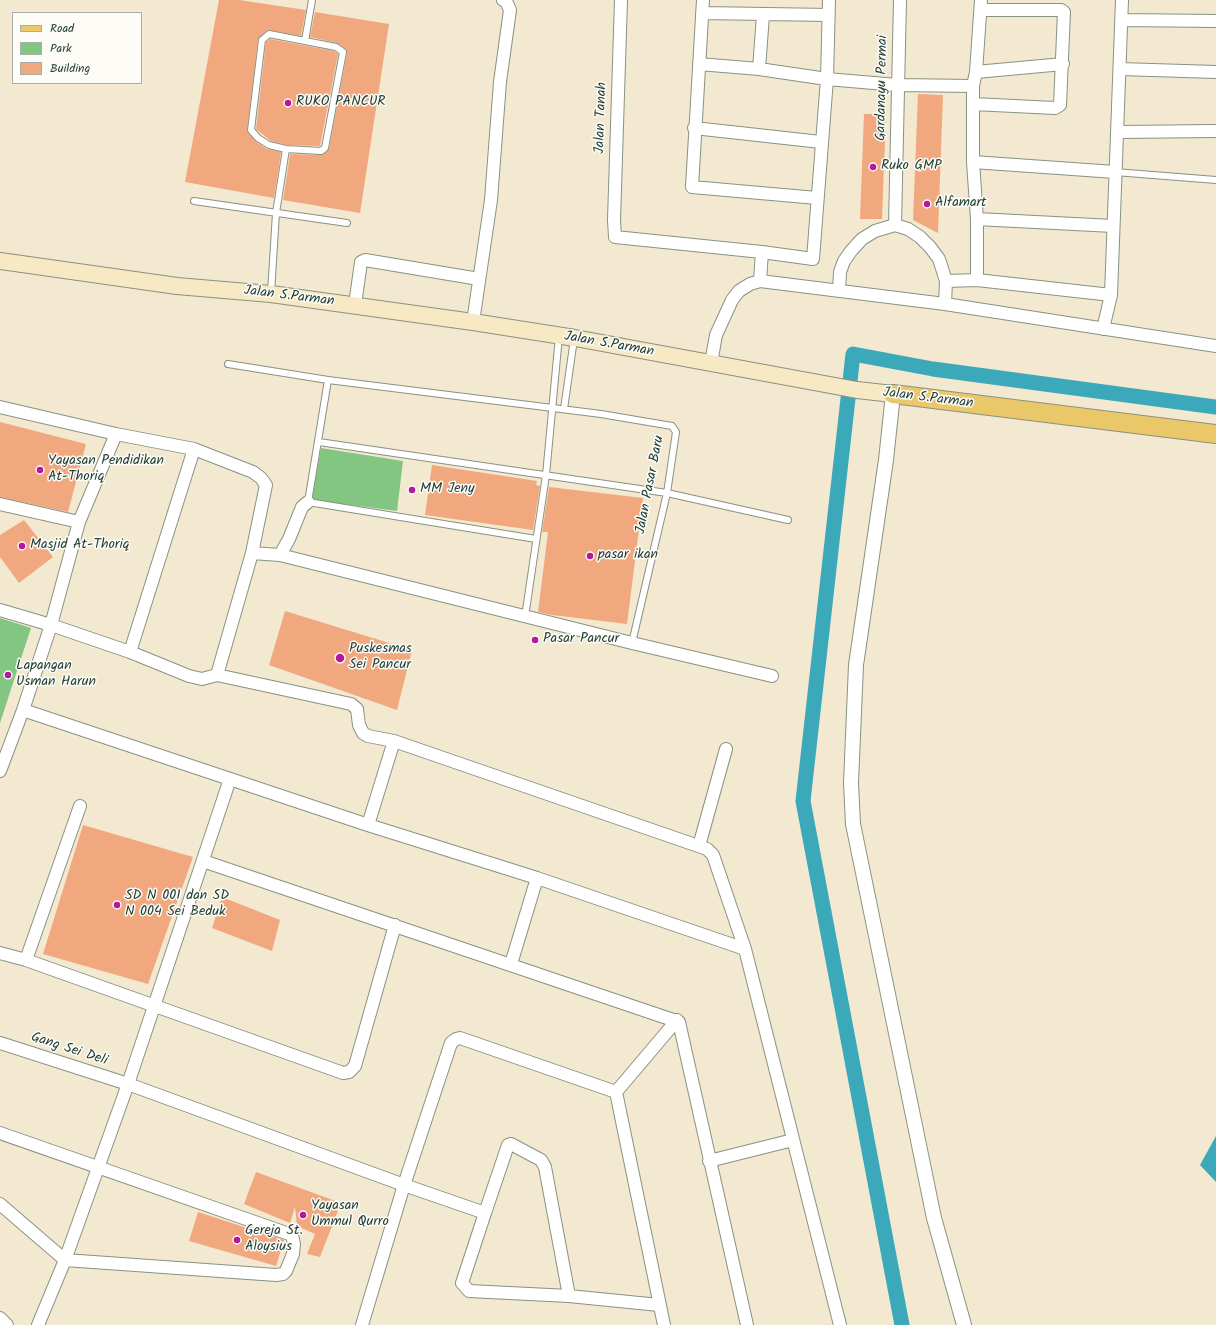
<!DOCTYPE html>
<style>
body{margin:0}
#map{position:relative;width:1216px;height:1325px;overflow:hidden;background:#f3e8d0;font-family:Kalam,sans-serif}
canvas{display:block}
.legend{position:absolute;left:12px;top:12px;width:130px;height:72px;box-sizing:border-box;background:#fdfcf7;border:1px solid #a4b0a9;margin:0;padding:5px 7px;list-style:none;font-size:12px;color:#1f3d34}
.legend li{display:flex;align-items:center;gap:8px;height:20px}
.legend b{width:20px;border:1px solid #a4b0a9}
</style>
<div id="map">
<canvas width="1216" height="1325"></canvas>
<ul class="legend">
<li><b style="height:5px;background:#eac769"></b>Road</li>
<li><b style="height:11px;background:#82c681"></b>Park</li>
<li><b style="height:11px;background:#f2a87e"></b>Building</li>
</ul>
</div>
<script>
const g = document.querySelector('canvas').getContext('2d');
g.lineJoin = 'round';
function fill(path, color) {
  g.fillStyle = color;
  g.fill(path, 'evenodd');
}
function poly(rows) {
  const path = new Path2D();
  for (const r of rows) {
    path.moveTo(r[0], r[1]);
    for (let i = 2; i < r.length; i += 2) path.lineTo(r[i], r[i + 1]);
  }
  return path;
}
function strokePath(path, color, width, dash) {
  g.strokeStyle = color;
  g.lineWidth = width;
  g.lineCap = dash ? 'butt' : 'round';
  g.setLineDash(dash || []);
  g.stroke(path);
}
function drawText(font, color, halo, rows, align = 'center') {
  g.font = font + ' Kalam,sans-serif';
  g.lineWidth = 3;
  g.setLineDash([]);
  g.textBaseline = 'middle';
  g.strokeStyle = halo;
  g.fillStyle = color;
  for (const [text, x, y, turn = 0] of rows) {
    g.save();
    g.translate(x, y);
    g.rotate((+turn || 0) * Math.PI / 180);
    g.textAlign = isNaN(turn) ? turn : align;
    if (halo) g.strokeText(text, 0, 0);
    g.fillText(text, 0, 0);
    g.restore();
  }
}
const green = poly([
 [321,448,403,461,397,511,312,500],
 [0,618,31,628,0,723]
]);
const water = poly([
 [1216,1136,1216,1182,1200,1165]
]);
const canal = poly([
 [902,1325,803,801,853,354,933,369,1216,407]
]);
const building = poly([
 [219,0,239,0,306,10,301,36,268,30,258,39,247,131,255,141,267,149,281,152,274,198,185,182],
 [315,12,389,24,360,213,283,200,290,154,321,155,329,149,347,53,346,49,337,43,310,37],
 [270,39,334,51,338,54,320,146,287,145,271,141,256,129,266,42],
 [918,94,943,95,938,233,913,220],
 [864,114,886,114,882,219,860,219],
 [0,422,86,444,68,512,0,497],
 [432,465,537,481,536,485,540,486,533,530,425,515],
 [549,487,643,498,627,624,552,615,538,612,548,532,542,532],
 [24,520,53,557,19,583,0,557,0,535],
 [285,611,412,650,397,710,269,665],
 [83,825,193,857,148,984,43,954],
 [222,897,280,920,272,951,212,928],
 [256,1172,341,1203,320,1257,307,1254,315,1234,297,1226,295,1207,290,1223,244,1204],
 [198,1212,284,1240,276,1266,189,1241]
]);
const service = poly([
 [305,41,312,0],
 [1115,172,1216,180],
 [194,201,347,223],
 [271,293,276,213,286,149,269,145,258,138,251,130,262,40,269,34,336,47,343,52,325,148,321,151,286,149],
 [228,364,328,380,601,414,672,426,676,432,667,493,632,643],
 [328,380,308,502,536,539],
 [564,409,574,339],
 [319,442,667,493,788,520],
 [525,617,546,475,559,336]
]);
const minor = poly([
 [621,0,614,220,615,237,762,252,760,281],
 [703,0,692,187,817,198],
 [702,13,829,15],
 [1122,20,1216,21],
 [699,64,759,69,827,79,897,85,973,86],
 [759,69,763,15],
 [1120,69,1216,72],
 [976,72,1063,64],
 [973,104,1055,108,1060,105,1064,12,1061,10,981,10],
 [694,128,821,142],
 [1117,132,1216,131],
 [973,162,1115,172],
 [977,219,1113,226],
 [895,225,900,0],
 [762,252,813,259,827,79,829,0],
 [977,280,977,219,973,162,973,86,976,72,981,0],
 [946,281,977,280,1111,295],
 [839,291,840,272,844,261,851,251,862,239,875,231,895,225,908,229,920,237,930,247,939,259,946,281,945,304],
 [355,305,361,262,365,260,479,279],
 [473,322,491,200,500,82,510,10,506,1,503,0],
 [1103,329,1111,295,1122,0],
 [711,363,716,335,732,300,739,291,750,284,760,281,945,304,1216,346],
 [0,407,116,434],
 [0,504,79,522],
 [280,555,289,539,302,507,308,502],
 [0,610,51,625,130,652,189,676,202,679,217,675,351,704,357,709,359,725,363,733,368,736,394,741,707,849,713,855,745,949,840,1325],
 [130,652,194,449],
 [217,675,252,553,280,555,632,643,772,676],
 [23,710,368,825,537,878,745,949],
 [0,771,23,710,51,625,79,522,116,434,194,449,253,472,261,478,266,485,252,553],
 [368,825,394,741],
 [699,846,726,749],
 [203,861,679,1022,747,1325],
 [0,953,26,960,343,1073,349,1072,355,1066,395,925],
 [26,960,80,806],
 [511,964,537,878],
 [0,1043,128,1084,404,1185,485,1213,462,1283,469,1291,569,1296,659,1305],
 [0,1133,292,1235,294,1244,293,1254,286,1271,283,1274,276,1275,65,1260,0,1204],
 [709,1161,793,1140],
 [485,1213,508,1145,511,1144,541,1160,545,1167,569,1296],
 [0,1318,7,1325],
 [38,1325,65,1260,128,1084,230,779],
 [362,1325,404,1185,451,1043,456,1039,460,1038,616,1092],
 [664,1325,616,1092,677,1020]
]);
const tertiary = poly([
 [893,394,886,460,856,665,851,783,853,824,934,1218,964,1325]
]);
const secondary = poly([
 [0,261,177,286,271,294,473,322,575,338,857,390,893,394]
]);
const primary = poly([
 [893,394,1216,434]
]);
const markers = [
 [288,103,4,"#b5179e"],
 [873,167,4,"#b5179e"],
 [927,204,4,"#b5179e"],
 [40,470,4,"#b5179e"],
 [412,490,4,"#b5179e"],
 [22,546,4,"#b5179e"],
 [590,556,4,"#b5179e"],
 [535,640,4,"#b5179e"],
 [340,658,5,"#b5179e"],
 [8,675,4,"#b5179e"],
 [117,905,4,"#b5179e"],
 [303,1215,4,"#b5179e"],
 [237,1240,4,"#b5179e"]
];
const streetNames = [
 ["Gardanayu Permai",883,88,-89],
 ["Jalan Tanah",602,118,-88],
 ["Jalan S.Parman",289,297,7],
 ["Jalan S.Parman",609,345,10],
 ["Jalan S.Parman",928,399,7],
 ["Jalan Pasar Baru",651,485,-79],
 ["Gang Sei Deli",69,1050,18]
];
const poiNames = [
 ["RUKO PANCUR",296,103],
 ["Ruko GMP",881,167],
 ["Alfamart",935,204],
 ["Yayasan Pendidikan",48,462],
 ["At-Thoriq",48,478],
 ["MM Jeny",420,490],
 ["Masjid At-Thoriq",30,546],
 ["pasar ikan",598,556],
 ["Pasar Pancur",543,640],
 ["Puskesmas",349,650],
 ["Sei Pancur",349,666],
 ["Lapangan",16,667],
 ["Usman Harun",16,683],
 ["SD N 001 dan SD",125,897],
 ["N 004 Sei Beduk",125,913],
 ["Yayasan",311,1207],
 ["Ummul Qurro",311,1223],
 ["Gereja St.",245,1232],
 ["Aloysius",245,1248]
];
fill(green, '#82c681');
fill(water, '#3ba9ba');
strokePath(canal, '#3ba9ba', 15);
fill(building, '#f2a87e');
strokePath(service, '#899282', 8);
strokePath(minor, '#899282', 14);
strokePath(tertiary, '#899282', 16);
strokePath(secondary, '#899282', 18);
strokePath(primary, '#899282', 20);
strokePath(service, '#fff', 6);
strokePath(minor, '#fff', 12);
strokePath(tertiary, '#fff', 14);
strokePath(secondary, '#f7e9c3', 16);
strokePath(primary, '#eac769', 18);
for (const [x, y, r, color] of markers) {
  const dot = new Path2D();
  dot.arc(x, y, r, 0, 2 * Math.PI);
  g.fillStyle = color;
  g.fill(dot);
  strokePath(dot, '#fdfcf7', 1.5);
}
drawText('14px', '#1f3d34', '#fdfcf7', streetNames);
drawText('14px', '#1f3d34', '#fdfcf7', poiNames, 'left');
</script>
